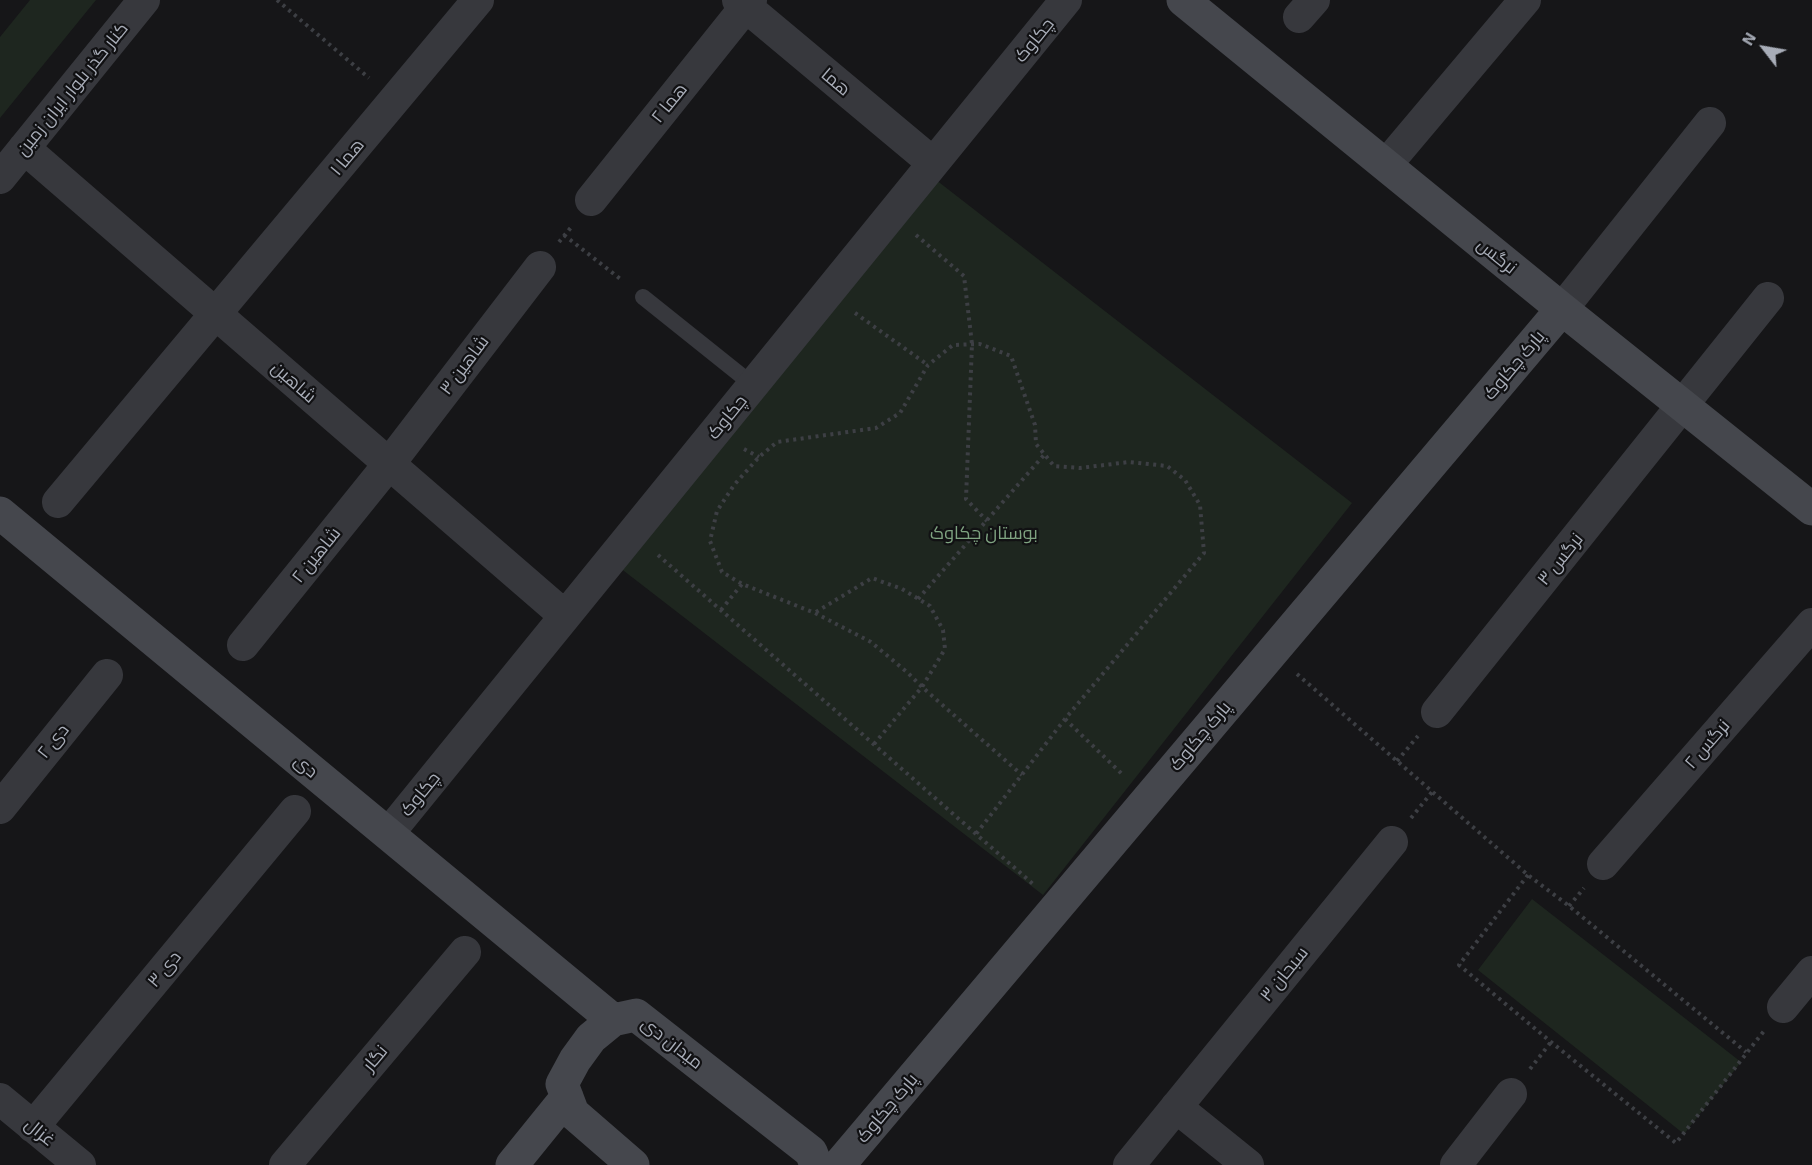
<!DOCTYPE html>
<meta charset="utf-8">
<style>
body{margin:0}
#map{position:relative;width:1812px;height:1165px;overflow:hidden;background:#161618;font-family:"Exo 2",sans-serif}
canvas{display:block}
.north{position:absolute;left:1734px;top:18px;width:60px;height:60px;-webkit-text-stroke:4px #111113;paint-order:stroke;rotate:301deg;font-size:16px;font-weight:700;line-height:24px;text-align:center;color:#a8adb8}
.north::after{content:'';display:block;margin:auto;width:21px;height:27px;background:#a8adb8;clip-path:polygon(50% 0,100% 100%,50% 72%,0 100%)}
</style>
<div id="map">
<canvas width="1812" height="1165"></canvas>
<div class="north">N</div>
</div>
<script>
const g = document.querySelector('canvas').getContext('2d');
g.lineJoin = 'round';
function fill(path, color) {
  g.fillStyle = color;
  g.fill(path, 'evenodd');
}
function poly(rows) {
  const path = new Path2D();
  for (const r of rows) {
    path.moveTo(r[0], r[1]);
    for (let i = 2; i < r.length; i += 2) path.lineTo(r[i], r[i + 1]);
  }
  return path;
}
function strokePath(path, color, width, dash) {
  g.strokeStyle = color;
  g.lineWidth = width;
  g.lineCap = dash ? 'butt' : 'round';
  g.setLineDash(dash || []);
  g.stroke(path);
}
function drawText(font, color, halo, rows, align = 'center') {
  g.font = font + ' "Exo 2",Cairo,sans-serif';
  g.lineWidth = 4.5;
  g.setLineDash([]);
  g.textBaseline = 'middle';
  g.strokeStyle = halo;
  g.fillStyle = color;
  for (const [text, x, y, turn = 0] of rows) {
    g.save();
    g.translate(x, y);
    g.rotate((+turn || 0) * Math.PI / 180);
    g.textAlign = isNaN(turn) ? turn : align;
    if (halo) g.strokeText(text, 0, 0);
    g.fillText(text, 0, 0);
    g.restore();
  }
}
const green = poly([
 [30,0,96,0,0,118,0,37],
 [931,176,1352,503,1043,895,615,564],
 [1532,899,1741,1062,1684,1134,1478,970]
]);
const path = poly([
 [277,0,369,78],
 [564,235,623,281],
 [916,235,964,276,972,344,966,499,987,521],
 [559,242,573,225],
 [855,313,928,365],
 [744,449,759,457],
 [658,555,1033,884],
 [918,599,1044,455],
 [721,610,742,584],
 [816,612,872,578,902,589,930,606,943,630,945,649,922,687,1022,775],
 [1297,674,1528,875,1569,906,1746,1052],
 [1065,719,1123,775],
 [874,744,922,687,908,673,871,642,815,613,742,584,722,572,710,541,717,511,734,485,759,457,777,442,876,428,900,413,928,365,953,345,980,344,1011,356,1035,425,1036,444,1054,466,1080,468,1129,462,1167,466,1185,480,1200,505,1204,553,1065,719,976,834],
 [1397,761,1418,736],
 [1411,818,1432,792],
 [1528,875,1459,965,1551,1042,1676,1143,1764,1031],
 [1569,906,1584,888],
 [1530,1069,1551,1042]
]);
const lane = poly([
 [643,297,753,385]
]);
const street = poly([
 [738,0,933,163],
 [1299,17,1314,0],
 [24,148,565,616],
 [1386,165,1525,0],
 [0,178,144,0],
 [591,200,751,0],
 [1562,309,1710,123],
 [58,502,478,0],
 [243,645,389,464,540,267],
 [1437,712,1768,298],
 [0,808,107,675],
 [388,834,1066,0],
 [1603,864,1812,624],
 [1783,1007,1812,972],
 [0,1099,80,1165],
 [1176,1107,1248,1165],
 [33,1127,295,811],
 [285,1165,465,952],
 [1129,1165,1392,842],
 [1456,1165,1511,1094]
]);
const secondary = poly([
 [1183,0,1562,309,1812,509],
 [0,513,613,1020],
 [512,1165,567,1097],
 [633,1165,573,1113,562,1084,575,1060,591,1038,613,1020,636,1015,811,1152,816,1165],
 [839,1165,1562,309]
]);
const streetNames = [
 ["چکاوک",1034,40,-51],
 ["هما",836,82,40],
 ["کنار گذر بلوار ایران زمین",72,89,-51],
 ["هما ۲",669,103,-51],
 ["هما ۱",347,157,-50],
 ["نرگس",1497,256,39],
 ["شاهین ۳",464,365,-53],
 ["پارک چکاوک",1514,365,-50],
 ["شاهین",294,382,41],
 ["چکاوک",727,417,-51],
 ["شاهین ۲",316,555,-51],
 ["نرگس ۳",1560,559,-51],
 ["پارک چکاوک",1200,736,-50],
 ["دی ۲",53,741,-51],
 ["نرگس ۲",1707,744,-49],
 ["دی",306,766,40],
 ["چکاوک",420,794,-51],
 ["دی ۳",164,969,-50],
 ["سبحان ۳",1284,974,-51],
 ["میدان دی",672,1043,38],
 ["نگار",375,1058,-50],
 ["پارک چکاوک",887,1108,-50],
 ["غزال",40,1132,39]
];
const parkNames = [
 ["بوستان چکاوک",984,533]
];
fill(green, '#1e261f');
strokePath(path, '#3d3f44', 4, [3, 4.5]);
strokePath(lane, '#37383d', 16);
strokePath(street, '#37383d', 32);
strokePath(secondary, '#45474d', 33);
drawText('18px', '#a8adb8', '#111113', streetNames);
drawText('18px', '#7fa381', '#111113', parkNames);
</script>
